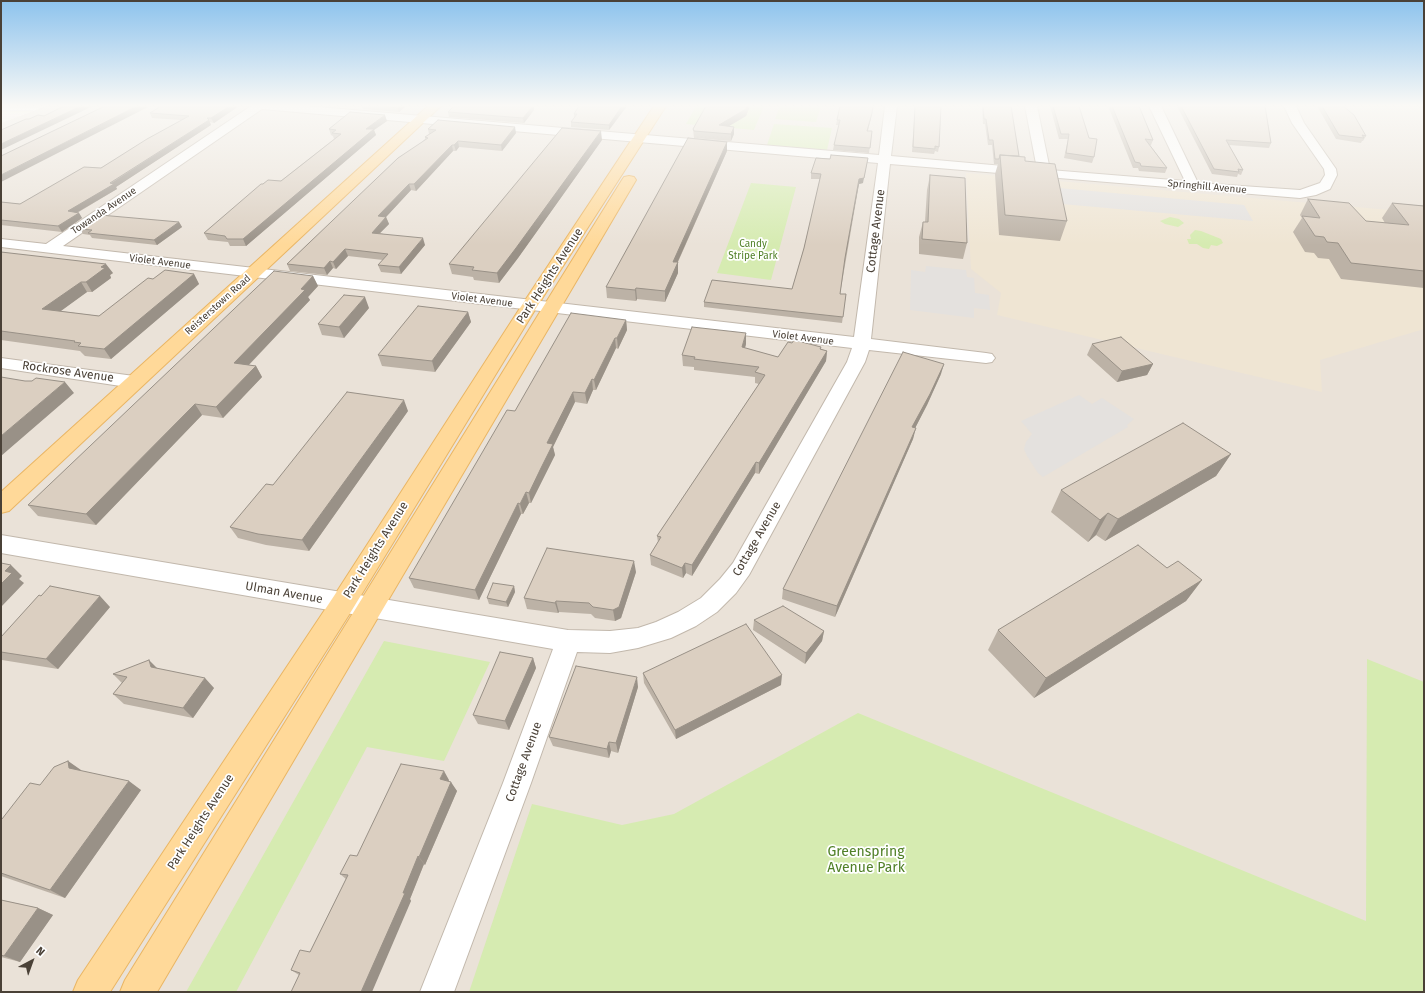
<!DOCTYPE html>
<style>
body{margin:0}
#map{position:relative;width:1425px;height:993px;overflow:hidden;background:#f5f1ea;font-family:"Fira Sans",sans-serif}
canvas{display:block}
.frame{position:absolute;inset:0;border:2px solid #4a4137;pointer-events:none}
.north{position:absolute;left:12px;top:941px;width:40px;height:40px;-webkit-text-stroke:3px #fff;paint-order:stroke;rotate:41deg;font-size:11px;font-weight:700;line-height:16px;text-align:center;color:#4a4137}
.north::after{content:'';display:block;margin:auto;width:14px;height:18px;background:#4a4137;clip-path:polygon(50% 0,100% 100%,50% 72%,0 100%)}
</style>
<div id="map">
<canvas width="1425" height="993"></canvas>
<div class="frame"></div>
<div class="north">N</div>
</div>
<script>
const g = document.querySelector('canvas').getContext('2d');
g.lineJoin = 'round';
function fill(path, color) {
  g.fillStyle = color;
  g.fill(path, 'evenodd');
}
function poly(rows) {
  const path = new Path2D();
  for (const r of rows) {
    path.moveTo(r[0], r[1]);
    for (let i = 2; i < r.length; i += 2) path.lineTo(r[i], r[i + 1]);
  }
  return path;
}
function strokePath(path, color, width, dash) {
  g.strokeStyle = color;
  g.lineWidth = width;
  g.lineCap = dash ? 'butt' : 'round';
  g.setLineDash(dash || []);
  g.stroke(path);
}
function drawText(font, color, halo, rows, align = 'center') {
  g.font = font + ' "Fira Sans",sans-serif';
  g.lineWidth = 3.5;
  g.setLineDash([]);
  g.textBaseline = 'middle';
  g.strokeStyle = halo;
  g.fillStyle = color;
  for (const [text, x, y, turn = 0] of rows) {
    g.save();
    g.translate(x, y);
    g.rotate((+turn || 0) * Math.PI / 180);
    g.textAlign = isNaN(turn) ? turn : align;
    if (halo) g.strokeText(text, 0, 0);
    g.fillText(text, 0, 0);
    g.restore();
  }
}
const residential = poly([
 [47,106,1424,106,1424,992,1,992,1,123]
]);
const education = poly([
 [966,173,1424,213,1424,329,1320,360,1322,392,997,315,1001,293,971,269]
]);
const green = poly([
 [696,106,764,106,754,130,686,124],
 [780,106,821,106,816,122,775,119],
 [774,124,832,128,827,150,767,145],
 [751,183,796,187,771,280,717,273],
 [1170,217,1179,219,1184,223,1178,227,1165,224,1160,221],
 [1195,230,1201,231,1221,239,1223,243,1217,246,1211,245,1209,249,1203,248,1197,244,1189,244,1187,239,1191,239,1190,235],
 [384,641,490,662,444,761,367,747,236,992,186,992],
 [1367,659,1424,682,1424,992,469,992,532,804,622,825,674,814,858,713,1366,921]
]);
const parking = poly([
 [1059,188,1244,205,1253,221,1062,204],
 [926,266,966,270,967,277,974,278,975,293,989,295,990,310,974,308,974,318,910,310,911,270,925,272],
 [1079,395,1092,404,1102,398,1134,419,1127,425,1128,427,1043,477,1038,473,1027,456,1024,449,1026,442,1032,434,1021,421]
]);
const minor = poly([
 [251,106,306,106,879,155,885,106,897,106,891,156,1037,169,1025,106,1037,106,1050,170,1185,181,1149,106,1161,106,1198,183,1300,190,1320,183,1325,175,1324,169,1292,123,1284,106,1296,106,1304,123,1336,169,1337,175,1330,189,1316,195,1300,198,890,164,871,339,986,353,992,354,995,358,992,362,986,363,869,350,865,362,749,575,736,593,717,612,696,626,671,638,638,648,610,653,577,652,531,783,454,992,420,992,503,783,553,649,1,553,1,535,568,630,610,631,638,628,656,622,678,612,701,598,720,579,733,563,847,362,852,348,1,247,1,239,46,244,251,106],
 [262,109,878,163,854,337,63,246,262,109],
 [1,358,134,376,140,378,143,382,140,386,134,388,1,368,1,358]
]);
const major = poly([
 [428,106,441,106,9,511,1,513,1,492,428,106],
 [654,106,666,106,538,305,352,610,110,992,73,992,78,980,334,596,522,305,654,106],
 [629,176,634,177,636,180,157,992,120,992,125,980,622,180,624,177,629,176]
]);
const wall = poly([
 [161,106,239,106,214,123,210,122,211,125,116,187,117,189,77,213,79,213,82,218,62,232,1,225,1,202,20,204,101,168,182,120,152,118,150,113],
 [359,106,406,106,399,112,363,109,362,106],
 [454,106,534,106,534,110,524,123,449,117,448,112],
 [579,106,627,106,609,130,571,127,571,122,574,118,574,114],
 [706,106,750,106,746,116,729,126,734,127,734,134,731,141,694,138,693,129],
 [915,106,941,106,939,147,938,152,935,151,934,154,912,152],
 [982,106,1011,106,1019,156,1025,161,1067,221,1060,241,999,235,995,174,998,164,994,164,992,145,988,145,985,124,983,124],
 [1050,106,1079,106,1094,157,1092,163,1064,158,1068,139,1059,139],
 [1108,106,1139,106,1153,140,1151,145,1150,145,1167,168,1165,173,1139,171,1138,168,1133,168],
 [1177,106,1265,106,1271,143,1269,148,1229,145,1243,170,1241,175,1238,174,1237,177,1212,174],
 [1317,106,1343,106,1366,136,1363,141,1362,141,1361,143,1336,139],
 [1412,106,1424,106,1424,108],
 [871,118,868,131,872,131,869,153,833,150,834,145,839,125,836,125,837,120],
 [387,121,374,130,376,135,246,246,230,246,228,242,208,240,204,233,263,184,281,181,334,139,333,136,331,135,329,129],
 [428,129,516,133,502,151,459,147,456,151,453,151,416,191,411,190,386,217,389,224,380,233,425,245,401,274,381,272,378,265,383,260,348,256,336,269,333,268,327,275,290,271,287,264,425,139,425,137,429,134],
 [602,140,518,258,499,283,474,280,473,277,452,274,449,264],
 [727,151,678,262,678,273,665,302,637,299,636,301,607,298,606,287],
 [816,158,863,183,859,184,840,294,846,294,842,323,704,307,704,302,792,289,804,248,820,179,811,179,811,173],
 [930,175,967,243,963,259,919,254,919,237,923,222,925,222,927,190],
 [1308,199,1366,221,1385,223,1382,218,1392,203,1424,206,1424,288,1341,279,1329,259,1318,258,1314,253,1305,252,1293,232,1302,218,1300,215],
 [179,222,182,227,157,245,92,238,90,235,83,234,80,229],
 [1,252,113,273,110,275,111,278,92,292,87,292,60,311,99,316,153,279,194,274,199,284,111,359,85,356,80,351,1,340],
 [313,276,318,286,308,297,310,300,249,365,256,366,262,377,223,418,202,415,96,525,38,516,28,505],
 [369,308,344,338,322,335,318,324],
 [468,312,471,322,435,372,382,366,378,355],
 [626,320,627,330,618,349,616,348,596,390,593,390,587,404,575,402,553,447,555,455,531,503,529,503,523,514,521,514,479,600,414,588,409,578,515,411],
 [792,343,821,347,821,349,827,351,826,361,759,474,755,473,692,576,686,573,683,578,651,565,650,555,658,542,657,536,759,384,755,383,755,377,694,370,694,367,683,366,682,355,746,344,745,348,778,357],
 [1092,344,1153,364,1147,375,1117,382,1087,355],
 [941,374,927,405,915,428,913,439,835,617,782,599,783,589],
 [408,411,309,551,266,545,238,538,230,527,273,485],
 [1231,454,1216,476,1105,541,1096,535,1088,542,1051,512,1061,490],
 [1167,568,1202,580,1186,601,1034,698,988,650,998,630],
 [636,572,621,618,615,621,595,618,591,614,559,612,558,613,527,609,524,598],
 [514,586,515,592,508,607,489,604,487,598],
 [110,607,58,669,2,660,1,659,1,637],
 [754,620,824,631,822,641,805,664,753,630],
 [533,658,536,668,509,730,478,724,473,715],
 [157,668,214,688,193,718,124,704,113,694,122,683,113,674],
 [643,673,781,685,676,739,644,683],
 [638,687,618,753,611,751,609,758,553,746,549,737],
 [68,761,81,771,141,790,65,898,1,876,1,818,2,819],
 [449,780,449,781,457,791,425,865,424,864,410,899,411,901,299,975,291,970,310,952,346,879,340,874,357,856],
 [1,900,38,908,53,915,20,962,1,957]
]);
const shadedWall = poly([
 [81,106,93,106,1,150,1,144],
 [137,106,147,106,148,107,1,182,1,175],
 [230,106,239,106,214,123,211,118],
 [399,106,406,106,399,112,398,108],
 [533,106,534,106,534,110,524,123,523,118],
 [622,106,627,106,609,130,609,125],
 [747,106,750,106,746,116,719,132,719,125],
 [873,106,871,118,866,135,867,131],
 [385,115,387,121,374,130,376,135,246,246,243,239,366,129],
 [209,120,211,125,116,187,117,189,71,216,68,211],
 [515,127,516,133,502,151,501,145],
 [734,127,734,134,731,141,731,134],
 [601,131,602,140,518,258,499,283,497,273],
 [458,141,459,147,456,151,454,145],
 [727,142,727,151,674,270,678,262,678,273,665,302,665,291,673,262],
 [452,145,453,151,416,191,414,184],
 [868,158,863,183,859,184,845,258,859,179],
 [409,184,411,190,386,217,389,224,374,239,372,233,378,216],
 [79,213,82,218,62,232,58,226],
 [179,222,182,227,157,245,154,240],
 [423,238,425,245,401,274,399,267],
 [345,249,348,256,336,269,333,262],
 [330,261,333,268,327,275,324,268],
 [106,264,113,273,110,275,111,278,92,292,86,282,101,267],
 [194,274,199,284,111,359,104,349],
 [313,276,318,286,308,297,310,300,240,374,234,363],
 [81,282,87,292,50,319,42,309],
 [636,288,637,299,636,301,635,290],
 [365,297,369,308,344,338,339,327],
 [468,312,471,322,435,372,432,361],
 [626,320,627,330,618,349,617,338],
 [746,333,746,344,742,358,742,347],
 [615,338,616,348,596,390,594,380],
 [827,351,826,361,759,474,759,463],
 [944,364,941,374,927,405,910,438,912,427],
 [1153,364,1147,375,1117,382,1122,371],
 [256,366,262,377,223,418,216,407],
 [592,379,593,390,587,404,585,393],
 [65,382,74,393,1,456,1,436],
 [573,392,575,402,553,447,555,455,531,503,529,493,547,443],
 [404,400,408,411,309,551,302,540],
 [195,404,202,415,96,525,86,514],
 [916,428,913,439,835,617,837,606],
 [1231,454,1216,476,1105,541,1118,519],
 [756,462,755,473,692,576,692,565],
 [526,492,529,503,523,514,520,504],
 [518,503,521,514,479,600,475,590],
 [1108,513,1096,535,1088,542,1100,520],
 [634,561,636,572,621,618,615,621,613,610],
 [685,563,686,573,683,578,682,568],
 [11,565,22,576,19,579,24,583,1,607,1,584,5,571],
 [1202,580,1186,601,1034,698,1046,678],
 [514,586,515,592,508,607,506,602],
 [100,596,110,607,58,669,46,659],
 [556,601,559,612,558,613,555,603],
 [824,631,822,641,805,664,806,653],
 [533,658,536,668,509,730,505,721],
 [149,660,159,670,151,667],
 [782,675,781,685,676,739,675,730],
 [637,677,638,687,618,753,616,743],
 [205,678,214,688,193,718,183,708],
 [609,742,611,751,609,758,607,749],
 [68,761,81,770,82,777,69,768],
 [444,771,449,780,446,788,440,779],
 [129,781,141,790,65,898,50,890],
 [451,782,457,791,425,865,419,857],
 [418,856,424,864,410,899,411,901,372,992,361,992],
 [38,908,53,915,20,962,4,956]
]);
const building = poly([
 [64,106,81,106,1,144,1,130,26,119,29,119,38,115,44,116,64,106],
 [105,106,137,106,1,175,1,156,105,106],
 [161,106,230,106,211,118,207,118,209,120,110,183,114,184,68,211,79,213,58,226,1,220,1,202,20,204,84,167,101,168,147,139,189,116,150,113,161,106],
 [380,106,399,106,398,108,380,106],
 [454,106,533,106,523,118,448,112,454,106],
 [579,106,622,106,609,125,571,122,577,114,574,114,579,106],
 [706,106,747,106,746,109,719,125,734,127,731,134,694,131,693,129,706,106],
 [840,106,873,106,872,113,867,131,872,131,870,148,834,145,840,120,837,120,840,106],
 [915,106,941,106,939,147,935,146,935,149,913,147,915,106],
 [983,106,1011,106,1019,156,1000,155,999,159,995,159,993,140,989,140,986,119,984,119,983,106],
 [1053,106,1079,106,1089,138,1097,139,1094,157,1066,153,1069,134,1061,134,1053,106],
 [1112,106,1139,106,1153,140,1145,139,1167,168,1141,166,1140,163,1135,162,1112,106],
 [1181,106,1265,106,1271,143,1226,140,1243,170,1238,169,1239,172,1214,169,1181,106],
 [1322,106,1343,106,1354,115,1366,136,1362,135,1364,138,1339,135,1322,106],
 [350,112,385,115,366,129,374,129,243,239,227,239,225,236,204,233,261,184,263,184,268,180,281,181,341,134,332,133,336,130,329,129,350,112],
 [438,120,515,127,501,145,458,141,454,145,452,145,414,184,409,184,378,216,386,217,372,233,423,238,399,267,378,265,388,254,345,249,333,262,330,261,324,268,287,264,398,158,428,138,425,137,436,130,428,129,438,120],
 [562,128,601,131,516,248,497,273,472,270,474,267,449,264,562,128],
 [688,138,727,142,673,262,678,262,665,291,636,288,635,290,606,287,688,138],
 [831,155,868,158,864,178,859,179,845,258,840,294,846,294,843,317,704,302,712,280,792,289,804,248,821,174,811,173,816,158,830,159,831,155],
 [1000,155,1025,157,1025,161,1055,164,1067,221,1005,215,1000,155],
 [930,175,965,178,967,243,922,239,923,222,928,222,930,175],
 [1308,199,1349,203,1366,221,1409,225,1392,203,1424,206,1424,271,1351,263,1338,243,1327,242,1324,237,1315,236,1302,216,1320,218,1308,199],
 [100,215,179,222,154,240,88,233,92,230,80,229,100,215],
 [1,252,106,264,101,267,105,268,86,282,81,282,42,309,99,316,148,278,153,279,165,270,194,274,104,349,78,346,81,343,74,342,75,341,1,331,1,252],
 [274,271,313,276,301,289,305,290,234,363,256,366,216,407,195,404,86,514,28,505,274,271],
 [344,295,365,297,339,327,318,324,344,295],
 [418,306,468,312,432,361,378,355,418,306],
 [571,313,626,320,617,338,615,338,594,380,592,379,585,393,573,392,547,443,553,444,541,468,529,493,526,492,520,504,518,503,475,590,409,578,507,410,515,411,571,313],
 [692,327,746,333,742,347,778,357,788,342,792,343,794,340,821,347,820,349,827,351,759,463,756,462,692,565,685,563,682,568,650,555,661,537,657,536,765,375,755,372,759,367,694,359,695,357,682,355,692,327],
 [1121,337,1153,364,1122,371,1092,344,1121,337],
 [903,352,944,364,930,394,912,427,916,428,837,606,783,589,903,352],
 [1,377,25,381,32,381,36,378,65,382,1,436,1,377],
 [347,392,404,400,302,540,258,534,230,527,266,484,273,485,347,392],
 [1183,423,1231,454,1118,519,1108,513,1100,520,1061,490,1183,423],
 [1138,545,1167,568,1178,561,1202,580,1046,678,998,630,1138,545],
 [547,548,634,561,619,607,613,610,593,607,589,603,556,601,555,603,524,598,547,548],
 [1,563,11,565,5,571,12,573,1,584,1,563],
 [493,583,514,586,506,602,487,598,493,583],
 [50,586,100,596,46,659,1,652,1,637,39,595,41,596,50,586],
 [783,606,824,631,806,653,754,620,783,606],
 [746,624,782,675,675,730,643,673,746,624],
 [500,652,533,658,505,721,473,715,500,652],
 [149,660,151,667,205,678,183,708,113,694,127,677,113,674,149,660],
 [576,666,637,677,616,743,609,742,607,749,549,737,576,666],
 [68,761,69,768,129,781,50,890,1,873,1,818,2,819,30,783,40,785,54,767,68,761],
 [401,764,444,771,440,779,451,782,419,857,418,856,403,893,405,893,361,992,291,992,300,973,291,970,300,950,310,952,348,875,340,874,350,855,357,856,401,764],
 [1,900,38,908,4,956,1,955,1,900]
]);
const farStreetnames = [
 ["Springhill Avenue",1207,187,5],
 ["Towanda Avenue",104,211,-34],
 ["Violet Avenue",160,262,7],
 ["Violet Avenue",482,300,7],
 ["Reisterstown Road",218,305,-42],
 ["Violet Avenue",803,338,7]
];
const farParknames = [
 ["Candy",753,244],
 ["Stripe Park",753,256]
];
const streetNames = [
 ["Cottage Avenue",876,231,-83],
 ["Park Heights Avenue",550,276,-57],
 ["Rockrose Avenue",68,372,8],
 ["Cottage Avenue",757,539,-60],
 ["Park Heights Avenue",376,550,-58],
 ["Ulman Avenue",284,593,10],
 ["Cottage Avenue",524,762,-70],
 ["Park Heights Avenue",201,822,-57]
];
const nearParknames = [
 ["Greenspring",866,852],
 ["Avenue Park",866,868]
];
fill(residential, '#eae2d8');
fill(education, '#efe5d3');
fill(green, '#d6ebb1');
fill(parking, '#e4e1de');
strokePath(minor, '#c2b8ac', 2);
strokePath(major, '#eab664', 2);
fill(minor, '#fff');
fill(major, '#ffd999');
fill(wall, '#bcb2a6');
fill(shadedWall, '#999187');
fill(building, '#dbcfc1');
strokePath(building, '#999187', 1);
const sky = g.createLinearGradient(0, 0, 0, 245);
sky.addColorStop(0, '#8dc3ed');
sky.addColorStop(0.43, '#faf9f6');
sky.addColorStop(1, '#faf9f600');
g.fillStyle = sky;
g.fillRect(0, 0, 1425, 245);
drawText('10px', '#4a4137', '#fff', farStreetnames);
drawText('10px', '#508027', '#fff', farParknames);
drawText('12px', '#4a4137', '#fff', streetNames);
drawText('14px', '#508027', '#fff', nearParknames);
</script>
